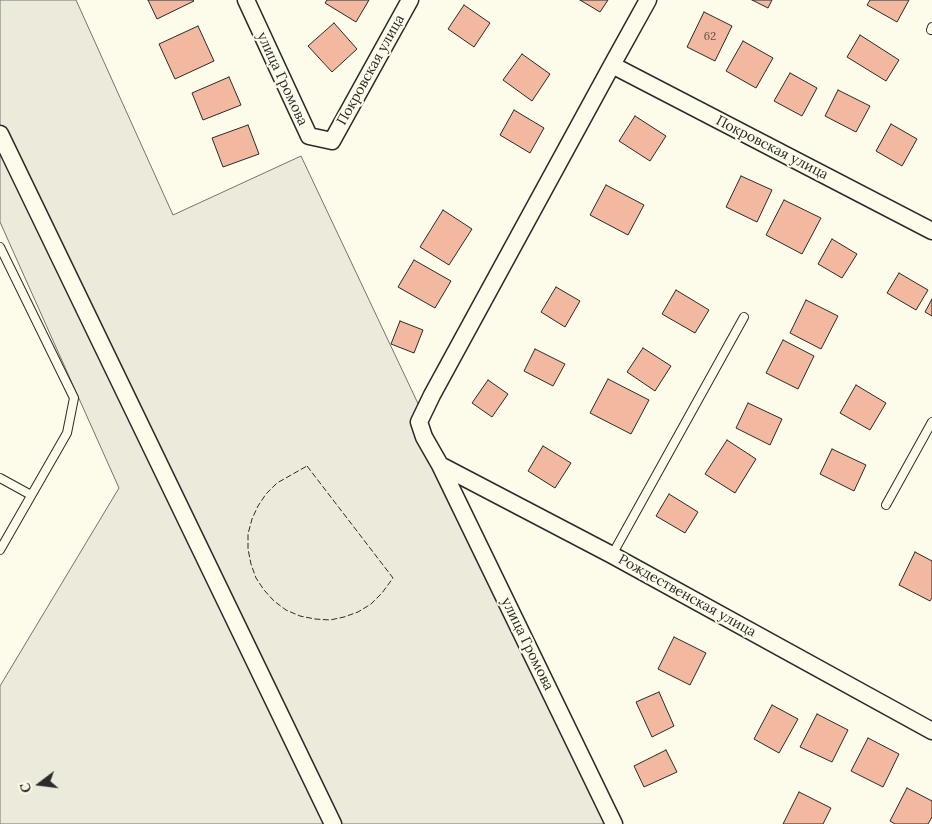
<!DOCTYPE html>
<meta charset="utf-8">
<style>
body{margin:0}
#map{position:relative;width:932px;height:824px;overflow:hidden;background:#fdfbea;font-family:Lora,serif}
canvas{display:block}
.north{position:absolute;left:15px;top:759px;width:50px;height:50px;-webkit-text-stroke:4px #fdfbea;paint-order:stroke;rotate:255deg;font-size:14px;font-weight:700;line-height:20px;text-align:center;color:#2b2b2b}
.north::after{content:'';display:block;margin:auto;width:18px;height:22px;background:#2b2b2b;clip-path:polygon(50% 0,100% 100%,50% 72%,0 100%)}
</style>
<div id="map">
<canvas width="932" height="824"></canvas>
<div class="north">С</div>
</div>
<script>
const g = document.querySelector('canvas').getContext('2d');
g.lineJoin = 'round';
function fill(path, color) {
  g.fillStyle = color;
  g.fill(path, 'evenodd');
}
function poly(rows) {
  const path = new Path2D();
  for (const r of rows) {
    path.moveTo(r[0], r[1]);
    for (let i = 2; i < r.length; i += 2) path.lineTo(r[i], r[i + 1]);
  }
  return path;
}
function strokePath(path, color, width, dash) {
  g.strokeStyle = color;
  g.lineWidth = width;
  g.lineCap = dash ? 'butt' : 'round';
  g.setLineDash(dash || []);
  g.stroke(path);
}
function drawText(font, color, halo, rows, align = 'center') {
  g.font = font + ' Lora,serif';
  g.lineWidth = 4;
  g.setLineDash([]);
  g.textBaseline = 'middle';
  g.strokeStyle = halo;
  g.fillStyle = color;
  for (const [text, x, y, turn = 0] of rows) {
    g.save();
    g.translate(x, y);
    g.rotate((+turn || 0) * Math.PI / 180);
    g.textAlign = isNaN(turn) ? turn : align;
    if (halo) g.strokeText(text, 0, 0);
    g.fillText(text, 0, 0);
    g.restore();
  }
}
const green = poly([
 [0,0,76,0,173,215,301,156,570,725,619,824,0,824,0,686,119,488,0,222,0,0]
]);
const building = poly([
 [148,0,193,0,194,1,157,19,148,0],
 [327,0,369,0,356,22,325,3,327,0],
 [580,0,608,0,600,12,580,0],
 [752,0,772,0,768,8,752,0],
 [870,0,909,0,897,22,867,5,870,0],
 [464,5,490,23,474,47,448,29,464,5],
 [704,12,732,26,715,61,687,47,704,12],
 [334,23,357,49,332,72,308,46,334,23],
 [198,26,214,61,175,79,159,44,198,26],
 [860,35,899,60,886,81,847,57,860,35],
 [743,41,773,58,756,88,726,71,743,41],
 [522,54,550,74,532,101,503,80,522,54],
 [790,73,817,88,802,116,774,101,790,73],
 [229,77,241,105,203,120,192,93,229,77],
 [838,90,870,106,856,132,825,116,838,90],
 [514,110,544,128,530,153,500,135,514,110],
 [635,116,666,136,650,161,619,141,635,116],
 [891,124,917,139,902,166,876,151,891,124],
 [248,125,259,154,223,167,212,138,248,125],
 [741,176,772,190,757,222,726,207,741,176],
 [606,185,644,205,628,235,590,215,606,185],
 [784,200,821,218,802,254,766,235,784,200],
 [443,210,472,229,449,265,420,247,443,210],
 [832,239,857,254,842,278,818,264,832,239],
 [414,260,451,281,435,308,398,287,414,260],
 [899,273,928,290,916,310,887,293,899,273],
 [556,287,580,301,565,327,541,312,556,287],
 [676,290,709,310,695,333,662,314,676,290],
 [932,299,932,316,925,312,932,299],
 [806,300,838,316,821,349,790,333,806,300],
 [400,321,423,330,414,353,391,344,400,321],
 [783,340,814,356,798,389,766,373,783,340],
 [643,348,671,366,655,391,627,372,643,348],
 [535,349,565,364,553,386,524,371,535,349],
 [608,379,649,400,631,434,590,413,608,379],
 [488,380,508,394,492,417,472,403,488,380],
 [856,385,886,403,870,430,840,413,856,385],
 [748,403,782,419,770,445,736,428,748,403],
 [727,440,756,459,735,493,705,474,727,440],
 [543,446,571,463,555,488,528,471,543,446],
 [832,449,866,465,854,491,820,474,832,449],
 [669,494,698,512,685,533,656,516,669,494],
 [915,552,932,561,932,598,930,601,899,585,915,552],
 [674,637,706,653,690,685,658,669,674,637],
 [659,692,674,726,652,737,636,702,659,692],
 [772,705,798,719,779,753,754,739,772,705],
 [817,714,848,730,832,762,800,747,817,714],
 [868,738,899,754,883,787,851,771,868,738],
 [666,750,677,772,644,787,634,766,666,750],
 [907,788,932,801,932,817,928,824,895,824,890,821,907,788],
 [799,792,831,808,823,824,783,824,799,792]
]);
const lane = poly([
 [931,30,932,27],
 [0,247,74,398,67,433,0,550],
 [0,478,31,495],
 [886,505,932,422],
 [612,555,744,317]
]);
const street = poly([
 [246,0,309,136,332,141,410,0],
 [612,65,932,231],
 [0,134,333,824],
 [440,465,612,555,932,731],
 [614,824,440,465,424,437,419,422,432,395,612,65,648,0]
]);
const fence = poly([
 [307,466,393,578,382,593,371,604,358,612,344,617,330,620,315,619,300,616,286,610,274,601,264,590,256,578,251,564,248,549,248,534,252,519,258,506,266,494,277,483,307,466]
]);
const numberNames = [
 ["62",710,37]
];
const streetNames = [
 ["Покровская улица",371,70,-61],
 ["улица Громова",282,79,65],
 ["Покровская улица",772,148,27],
 ["Рождественская улица",687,596,29],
 ["улица Громова",527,644,64]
];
fill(green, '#ecebdb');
strokePath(green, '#74746e', 1);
fill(building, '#f2b8a0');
strokePath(building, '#2b2b2b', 1);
strokePath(lane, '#2b2b2b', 10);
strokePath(street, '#2b2b2b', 19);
strokePath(lane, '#fdfbea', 8);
strokePath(street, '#fdfbea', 16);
strokePath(fence, '#2b2b2b', 1, [6, 2.5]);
drawText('11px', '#5d4e48', null, numberNames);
drawText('14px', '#2b2b2b', '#fdfbea', streetNames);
</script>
